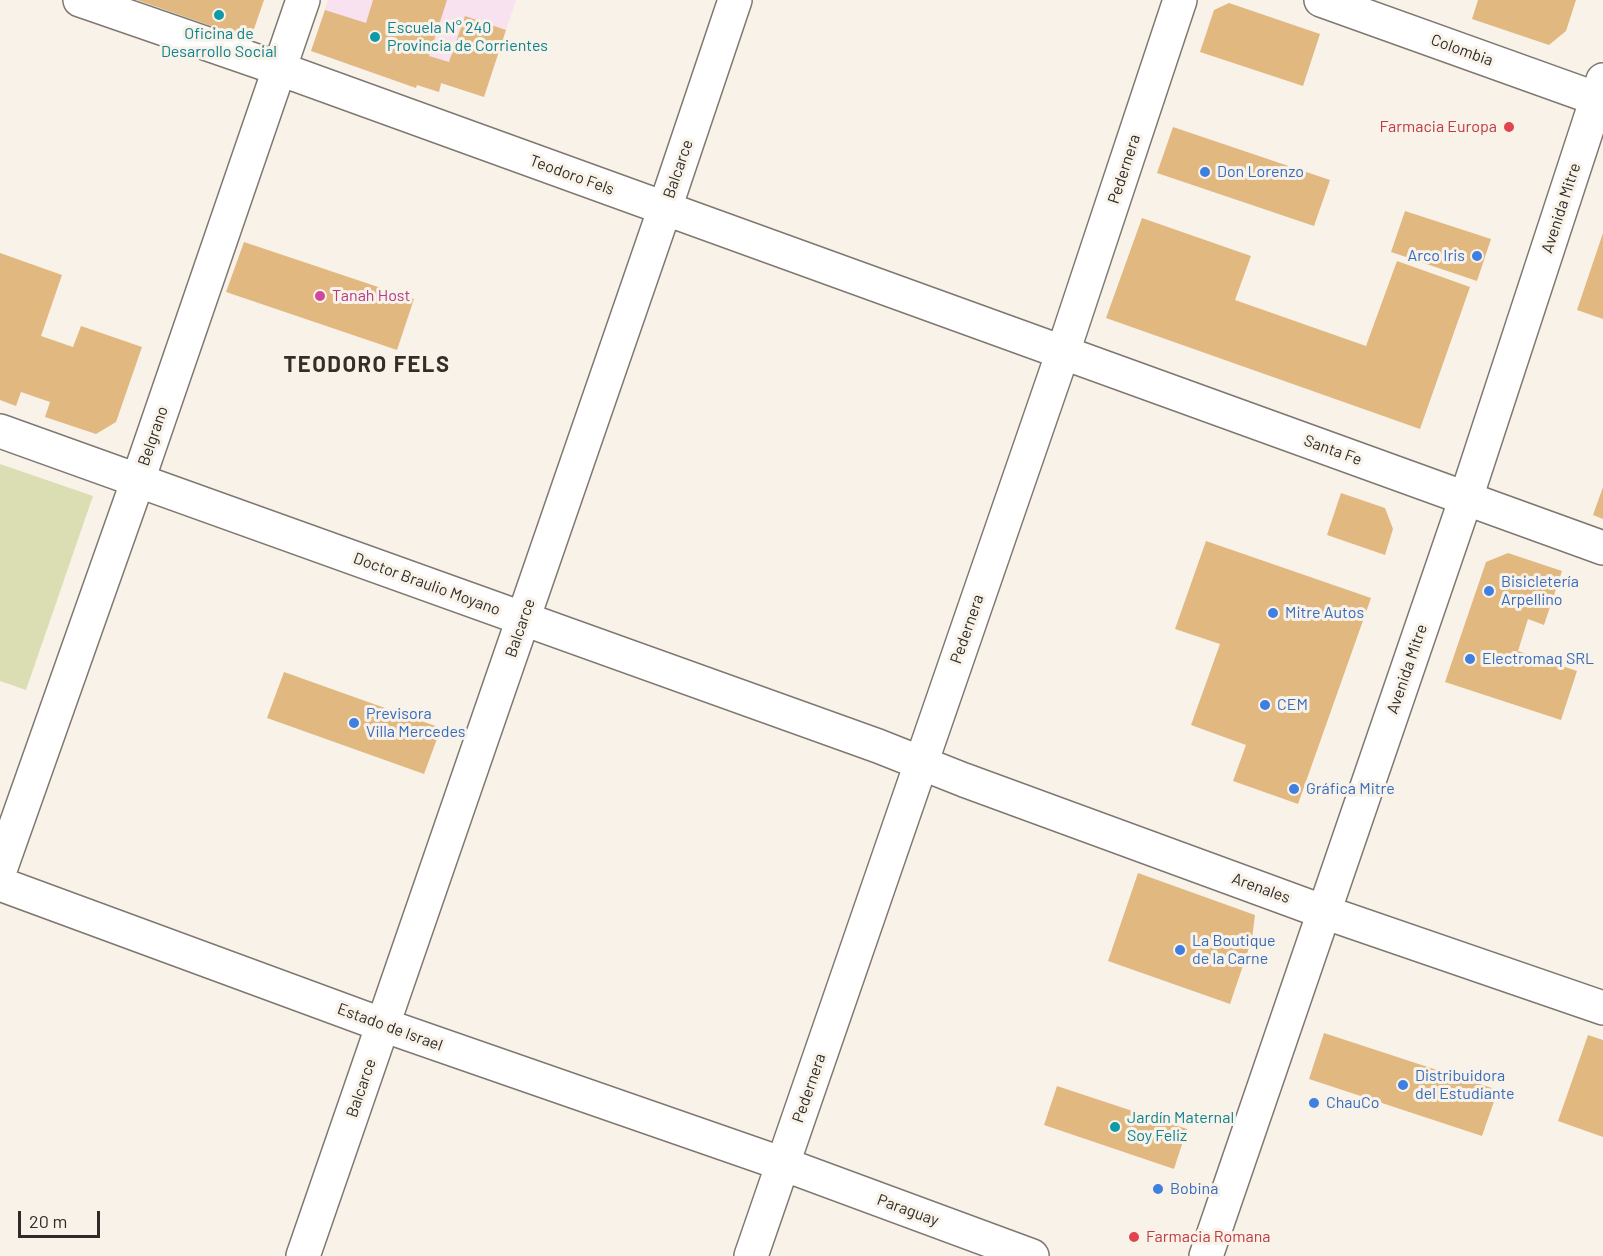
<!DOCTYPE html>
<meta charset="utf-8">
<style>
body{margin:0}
#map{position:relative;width:1603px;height:1256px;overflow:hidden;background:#f9f2e9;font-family:Barlow,sans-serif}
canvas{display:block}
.scale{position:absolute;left:18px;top:1211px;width:82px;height:27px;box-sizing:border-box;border:3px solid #2e2b28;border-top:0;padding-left:8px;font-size:18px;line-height:21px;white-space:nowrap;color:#2e2b28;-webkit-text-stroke:4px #f9f2e9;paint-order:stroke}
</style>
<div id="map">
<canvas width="1603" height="1256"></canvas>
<div class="scale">20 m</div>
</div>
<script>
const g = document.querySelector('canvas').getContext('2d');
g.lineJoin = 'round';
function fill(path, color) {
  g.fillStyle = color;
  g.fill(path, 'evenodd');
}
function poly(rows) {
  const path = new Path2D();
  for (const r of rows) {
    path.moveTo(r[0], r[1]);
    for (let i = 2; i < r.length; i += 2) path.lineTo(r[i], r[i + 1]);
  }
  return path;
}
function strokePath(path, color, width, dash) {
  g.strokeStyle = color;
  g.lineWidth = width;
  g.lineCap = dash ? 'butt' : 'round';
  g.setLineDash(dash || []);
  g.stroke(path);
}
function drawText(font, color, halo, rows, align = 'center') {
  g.font = font + ' Barlow,sans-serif';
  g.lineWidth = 6;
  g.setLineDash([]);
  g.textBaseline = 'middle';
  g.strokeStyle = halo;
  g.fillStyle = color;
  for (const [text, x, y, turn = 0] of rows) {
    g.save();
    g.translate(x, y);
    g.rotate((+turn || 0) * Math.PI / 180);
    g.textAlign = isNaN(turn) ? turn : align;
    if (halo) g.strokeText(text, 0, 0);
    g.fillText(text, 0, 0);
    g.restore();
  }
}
const education = poly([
 [328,0,516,0,484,97,442,83,439,92,417,85,416,88,311,51]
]);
const green = poly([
 [0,464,93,496,26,690,0,681]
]);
const building = poly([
 [137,0,264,0,254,29,237,35],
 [373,0,447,0,429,56,449,62,465,16,506,30,484,97,441,83,439,92,417,85,416,88,311,51,325,10,366,23],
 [1478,0,1576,0,1566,31,1549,45,1472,19],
 [1229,3,1320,34,1303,86,1200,52,1214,10],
 [1173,127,1330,180,1314,226,1157,173],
 [1405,211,1491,239,1477,281,1391,252],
 [1142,218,1251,256,1235,300,1366,346,1397,261,1470,287,1420,429,1106,318],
 [1603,233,1603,319,1577,310],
 [244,242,414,299,397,350,226,292],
 [0,253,62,275,41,336,73,347,81,326,142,347,116,422,96,434,45,417,50,402,21,392,16,406,0,400],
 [1603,487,1603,519,1593,515],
 [1341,493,1385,508,1393,529,1385,555,1327,535],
 [1206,541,1371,598,1298,804,1233,781,1246,745,1191,725,1220,644,1175,629],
 [1508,553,1562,571,1544,625,1528,619,1518,651,1577,671,1561,720,1445,682,1486,562],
 [284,672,441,728,424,774,267,718],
 [1138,873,1255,915,1252,939,1230,1004,1108,961],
 [1324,1033,1498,1090,1482,1136,1309,1079],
 [1588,1035,1603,1040,1603,1137,1558,1121],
 [1057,1086,1187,1129,1174,1169,1044,1125]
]);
const minor = poly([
 [80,0,280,69,1603,548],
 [1321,0,1603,101],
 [0,431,878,746,964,780,1324,912,1603,1008],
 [0,870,138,480,303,0],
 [0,884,383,1025,783,1164,1032,1256],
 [303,1256,665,208,735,0],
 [751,1256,1063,352,1180,0]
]);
const major = poly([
 [1206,1256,1466,498,1603,80]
]);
const markers = [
 [219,15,6,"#0f9aa8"],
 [375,37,6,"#0f9aa8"],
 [1509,127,6,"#e0444e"],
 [1205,172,6,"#3f7fe0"],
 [1477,256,6,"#3f7fe0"],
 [320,296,6,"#d1479c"],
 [1489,591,6,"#3f7fe0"],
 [1273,613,6,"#3f7fe0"],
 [1470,659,6,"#3f7fe0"],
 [1265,705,6,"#3f7fe0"],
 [354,723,6,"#3f7fe0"],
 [1294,789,6,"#3f7fe0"],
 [1180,950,6,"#3f7fe0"],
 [1403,1085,6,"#3f7fe0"],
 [1314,1103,6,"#3f7fe0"],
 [1115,1127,6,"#0f9aa8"],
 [1158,1189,6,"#3f7fe0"],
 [1134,1237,6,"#e0444e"]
];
const cultureNames = [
 ["Escuela N° 240",387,28],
 ["Provincia de Corrientes",387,46],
 ["Oficina de",219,34,"center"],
 ["Desarrollo Social",219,52,"center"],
 ["Jardín Maternal",1127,1118],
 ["Soy Feliz",1127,1136]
];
const streetNames = [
 ["Colombia",1462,50,20],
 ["Balcarce",678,169,-71],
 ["Pedernera",1124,169,-72],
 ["Teodoro Fels",572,175,20],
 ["Avenida Mitre",1561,208,-72],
 ["Belgrano",153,436,-71],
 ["Santa Fe",1333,450,20],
 ["Doctor Braulio Moyano",427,584,20],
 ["Balcarce",520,628,-71],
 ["Pedernera",967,629,-71],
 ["Avenida Mitre",1407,669,-71],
 ["Arenales",1261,888,20],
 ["Estado de Israel",390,1027,20],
 ["Balcarce",361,1088,-71],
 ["Pedernera",809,1088,-71],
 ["Paraguay",908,1210,20]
];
const healthNames = [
 ["Farmacia Europa",1497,127],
 ["Farmacia Romana",1146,1237,"left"]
];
const shopNames = [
 ["Don Lorenzo",1217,172],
 ["Arco Iris",1465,256,"right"],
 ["Bisicletería",1501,582],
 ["Arpellino",1501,600],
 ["Mitre Autos",1285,613],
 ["Electromaq SRL",1482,659],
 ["CEM",1277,705],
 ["Previsora",366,714],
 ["Villa Mercedes",366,732],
 ["Gráfica Mitre",1306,789],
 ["La Boutique",1192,941],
 ["de la Carne",1192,959],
 ["Distribuidora",1415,1076],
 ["del Estudiante",1415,1094],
 ["ChauCo",1326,1103],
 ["Bobina",1170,1189]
];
const hotelNames = [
 ["Tanah Host",332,296]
];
const districtNames = [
 ["TEODORO FELS",367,365]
];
fill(education, '#f8e2ef');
fill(green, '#dbdeb2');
fill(building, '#e2b881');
strokePath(minor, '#7f7871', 36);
strokePath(major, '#7f7871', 36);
strokePath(minor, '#fff', 33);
strokePath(major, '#fff', 33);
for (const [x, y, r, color] of markers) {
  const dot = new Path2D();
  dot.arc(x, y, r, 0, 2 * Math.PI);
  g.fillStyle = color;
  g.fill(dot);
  strokePath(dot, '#f9f2e9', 2);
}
drawText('16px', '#0d838f', '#f9f2e9', cultureNames, 'left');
drawText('16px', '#2e2b28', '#f9f2e9', streetNames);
drawText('16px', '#be3a42', '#f9f2e9', healthNames, 'right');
drawText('16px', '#366cbe', '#f9f2e9', shopNames, 'left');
drawText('16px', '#b23c85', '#f9f2e9', hotelNames, 'left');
g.letterSpacing = '1.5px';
drawText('bold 22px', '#342e28', '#f9f2e9', districtNames);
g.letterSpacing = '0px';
</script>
